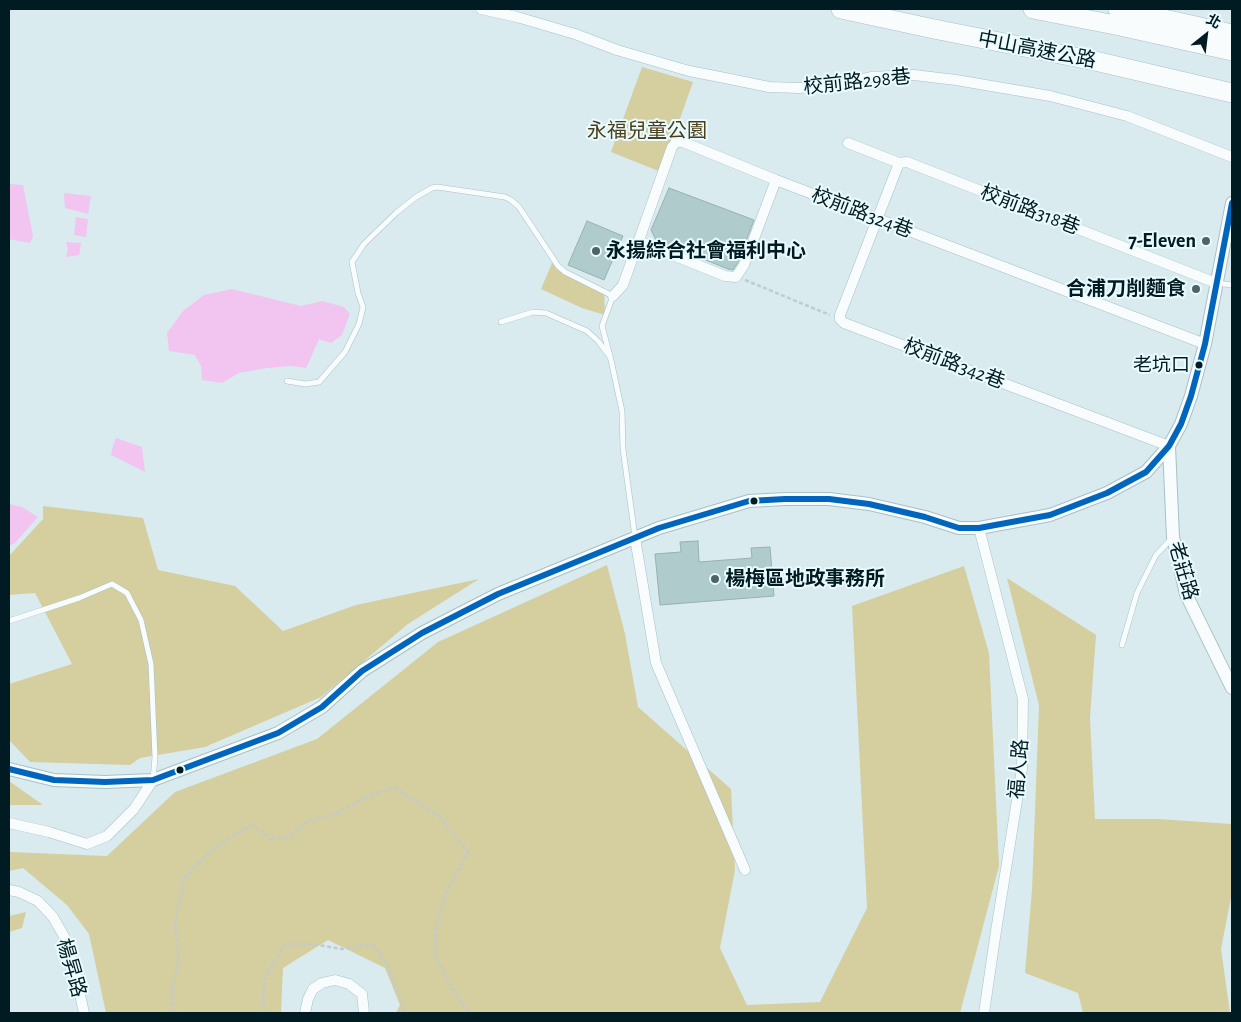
<!DOCTYPE html>
<meta charset="utf-8">
<style>
body{margin:0}
#map{position:relative;width:1241px;height:1022px;overflow:hidden;background:#d9ebef;font-family:"Alegreya Sans","Noto Sans TC",sans-serif}
canvas{display:block}
.frame{position:absolute;inset:0;border:10px solid #001b21;pointer-events:none}
.north{position:absolute;left:1181px;top:10px;width:50px;height:50px;-webkit-text-stroke:4px #eafbff;paint-order:stroke;rotate:29deg;font-size:14px;font-weight:700;line-height:20px;text-align:center;color:#001b21}
.north::after{content:'';display:block;margin:auto;width:18px;height:22px;background:#001b21;clip-path:polygon(50% 0,100% 100%,50% 72%,0 100%)}
</style>
<div id="map">
<canvas width="1241" height="1022"></canvas>
<div class="frame"></div>
<div class="north">北</div>
</div>
<script>
const g = document.querySelector('canvas').getContext('2d');
g.lineJoin = 'round';
function fill(path, color) {
  g.fillStyle = color;
  g.fill(path, 'evenodd');
}
function poly(rows) {
  const path = new Path2D();
  for (const r of rows) {
    path.moveTo(r[0], r[1]);
    for (let i = 2; i < r.length; i += 2) path.lineTo(r[i], r[i + 1]);
  }
  return path;
}
function strokePath(path, color, width, dash) {
  g.strokeStyle = color;
  g.lineWidth = width;
  g.lineCap = dash ? 'butt' : 'round';
  g.setLineDash(dash || []);
  g.stroke(path);
}
function drawText(font, color, halo, rows, align = 'center') {
  g.font = font + ' "Alegreya Sans","Noto Sans TC",sans-serif';
  g.lineWidth = 4;
  g.setLineDash([]);
  g.textBaseline = 'middle';
  g.strokeStyle = halo;
  g.fillStyle = color;
  for (const [text, x, y, turn = 0] of rows) {
    g.save();
    g.translate(x, y);
    g.rotate((+turn || 0) * Math.PI / 180);
    g.textAlign = isNaN(turn) ? turn : align;
    if (halo) g.strokeText(text, 0, 0);
    g.fillText(text, 0, 0);
    g.restore();
  }
}
const green = poly([
 [642,67,693,82,661,172,611,152],
 [552,263,571,274,604,288,605,315,582,308,541,289],
 [43,506,143,518,158,570,235,586,283,631,356,605,479,579,408,624,321,697,205,747,140,758,130,765,30,762,9,740,9,684,72,664,35,593,9,595,9,556,43,519],
 [607,565,625,634,638,707,731,789,735,870,720,948,747,1005,820,1002,867,908,852,606,964,566,989,653,999,866,960,1013,396,1013,400,1005,385,968,328,940,283,968,281,1013,106,1013,89,934,67,905,23,868,9,871,9,852,107,856,175,792,317,739,438,642],
 [1007,578,1096,635,1090,718,1095,819,1158,819,1232,824,1232,892,1221,949,1230,1013,1083,1013,1078,993,1025,973,1032,890,1039,705],
 [9,781,43,805,9,805],
 [26,912,22,928,9,932,9,916]
]);
const water = poly([
 [9,184,23,185,33,236,30,243,9,239],
 [64,193,91,196,88,214,65,208],
 [76,217,88,219,86,237,74,235],
 [66,242,81,243,79,255,66,257,68,249],
 [232,289,301,306,322,301,344,307,350,314,342,335,331,343,319,339,306,368,291,366,267,368,239,373,222,383,202,380,201,366,195,355,169,351,167,333,183,311,204,295],
 [116,438,142,447,145,472,111,455,113,446],
 [9,504,22,507,38,517,15,543,9,546]
]);
const building = poly([
 [669,188,754,220,738,262,733,270,728,269,656,240,651,230,669,188],
 [587,221,623,236,604,280,568,265,587,221],
 [698,541,699,562,752,558,751,548,770,547,774,596,660,605,655,554,681,552,680,542,698,541]
]);
const path = poly([
 [745,280,830,315],
 [174,1013,171,995,179,958,175,925,184,878,210,852,232,836,252,825,272,839,289,837,306,822,335,814,363,799,394,787,439,816,468,852,445,894,436,928,435,955,452,989,468,1012,471,1013],
 [265,1013,263,1002,265,978,285,944,312,944,342,949,373,944,389,968,406,1013]
]);
const service = poly([
 [1217,283,1232,285],
 [501,322,533,312,546,313,587,331,598,341,610,357],
 [287,381,305,384,319,382,345,352,359,324,363,307,358,293,352,262,364,244,396,213,416,197,432,188,437,187,505,197,511,200,519,207,558,266,565,272,613,296,602,326,611,360,622,411,623,449,635,537],
 [9,621,79,598,112,584,127,593,141,620,151,664,155,757,153,780],
 [1122,645,1137,593,1156,555,1172,538]
]);
const minor = poly([
 [481,9,517,17,575,34,617,50,689,71,725,78,769,87,799,88,841,84,871,77,914,75,956,80,1050,96,1127,116,1232,157],
 [848,143,899,163],
 [638,241,725,276,736,277,744,265,776,180],
 [613,296,623,285,672,147,676,142,683,142,776,180,1205,344],
 [1169,446,844,323,840,319,840,315,899,163,907,162,1216,283],
 [979,528,1023,699,1022,769,996,931,984,1013],
 [635,538,656,663,745,870],
 [9,823,49,832,87,844,107,836,134,809,153,780],
 [9,890,19,892,38,901,53,917,65,938,76,976,84,1013],
 [305,1013,308,999,313,989,322,983,335,980,349,984,362,994,364,1013]
]);
const tertiary = poly([
 [1169,446,1173,537,1186,594,1232,688],
 [9,769,54,780,105,782,153,780,278,733,322,707,362,671,422,633,498,594,659,528,749,501,785,499,829,499,869,504,925,517,959,528,979,528,1050,515,1107,493,1146,472,1169,446,1181,424,1191,396,1205,344,1232,203]
]);
const motorway = poly([
 [841,9,934,29,1095,61,1232,93],
 [1033,9,1120,26,1232,51],
 [1118,9,1232,34]
]);
const bus1 = poly([
 [9,769,54,780,105,782,153,780,278,733,322,707,362,671,422,633,498,594,659,528,749,501,785,499,829,499,869,504,925,517,959,528,979,528,1050,515,1107,493,1146,472,1169,446,1181,424,1191,396,1205,344,1232,203]
]);
const markers = [
 [1206,241,5,"#4c6469"],
 [596,251,5,"#4c6469"],
 [1196,289,5,"#4c6469"],
 [1199,365,4.5,"#001b21"],
 [754,501,4.5,"#001b21"],
 [715,579,5,"#4c6469"],
 [180,770,4.5,"#001b21"]
];
const busNames = [
 ["老坑口",1190,365]
];
const streetNames = [
 ["中山高速公路",1037,50,11],
 ["校前路298巷",857,82,-6],
 ["校前路318巷",1030,210,21],
 ["校前路324巷",862,213,21],
 ["校前路342巷",954,364,21],
 ["老莊路",1183,571,74],
 ["福人路",1019,769,-85],
 ["楊昇路",71,968,74]
];
const parkNames = [
 ["永福兒童公園",647,131]
];
const poiNames = [
 ["7-Eleven",1196,241],
 ["永揚綜合社會福利中心",606,251,"left"],
 ["合浦刀削麵食",1186,289],
 ["楊梅區地政事務所",725,579,"left"]
];
fill(green, '#d5ce9f');
fill(water, '#f2c4f0');
fill(building, '#afcbcb');
strokePath(building, '#95b1b2', 1);
strokePath(service, '#a6c1c6', 6);
strokePath(minor, '#a6c1c6', 11);
strokePath(tertiary, '#a6c1c6', 14);
strokePath(motorway, '#a6c1c6', 20);
strokePath(path, '#c3cacc', 2.5, [4, 2.5]);
strokePath(service, '#f9fcfd', 5);
strokePath(minor, '#f9fcfd', 10);
strokePath(tertiary, '#f9fcfd', 12);
strokePath(motorway, '#f9fcfd', 19);
strokePath(bus1, '#0065bd', 6);
for (const [x, y, r, color] of markers) {
  const dot = new Path2D();
  dot.arc(x, y, r, 0, 2 * Math.PI);
  g.fillStyle = color;
  g.fill(dot);
  strokePath(dot, '#eafbff', 2);
}
drawText('19px', '#001b21', '#eafbff', busNames, 'right');
drawText('20px', '#001b21', '#eafbff', streetNames);
drawText('20px', '#4b3f19', '#eafbff', parkNames);
drawText('bold 20px', '#001b21', '#eafbff', poiNames, 'right');
</script>
